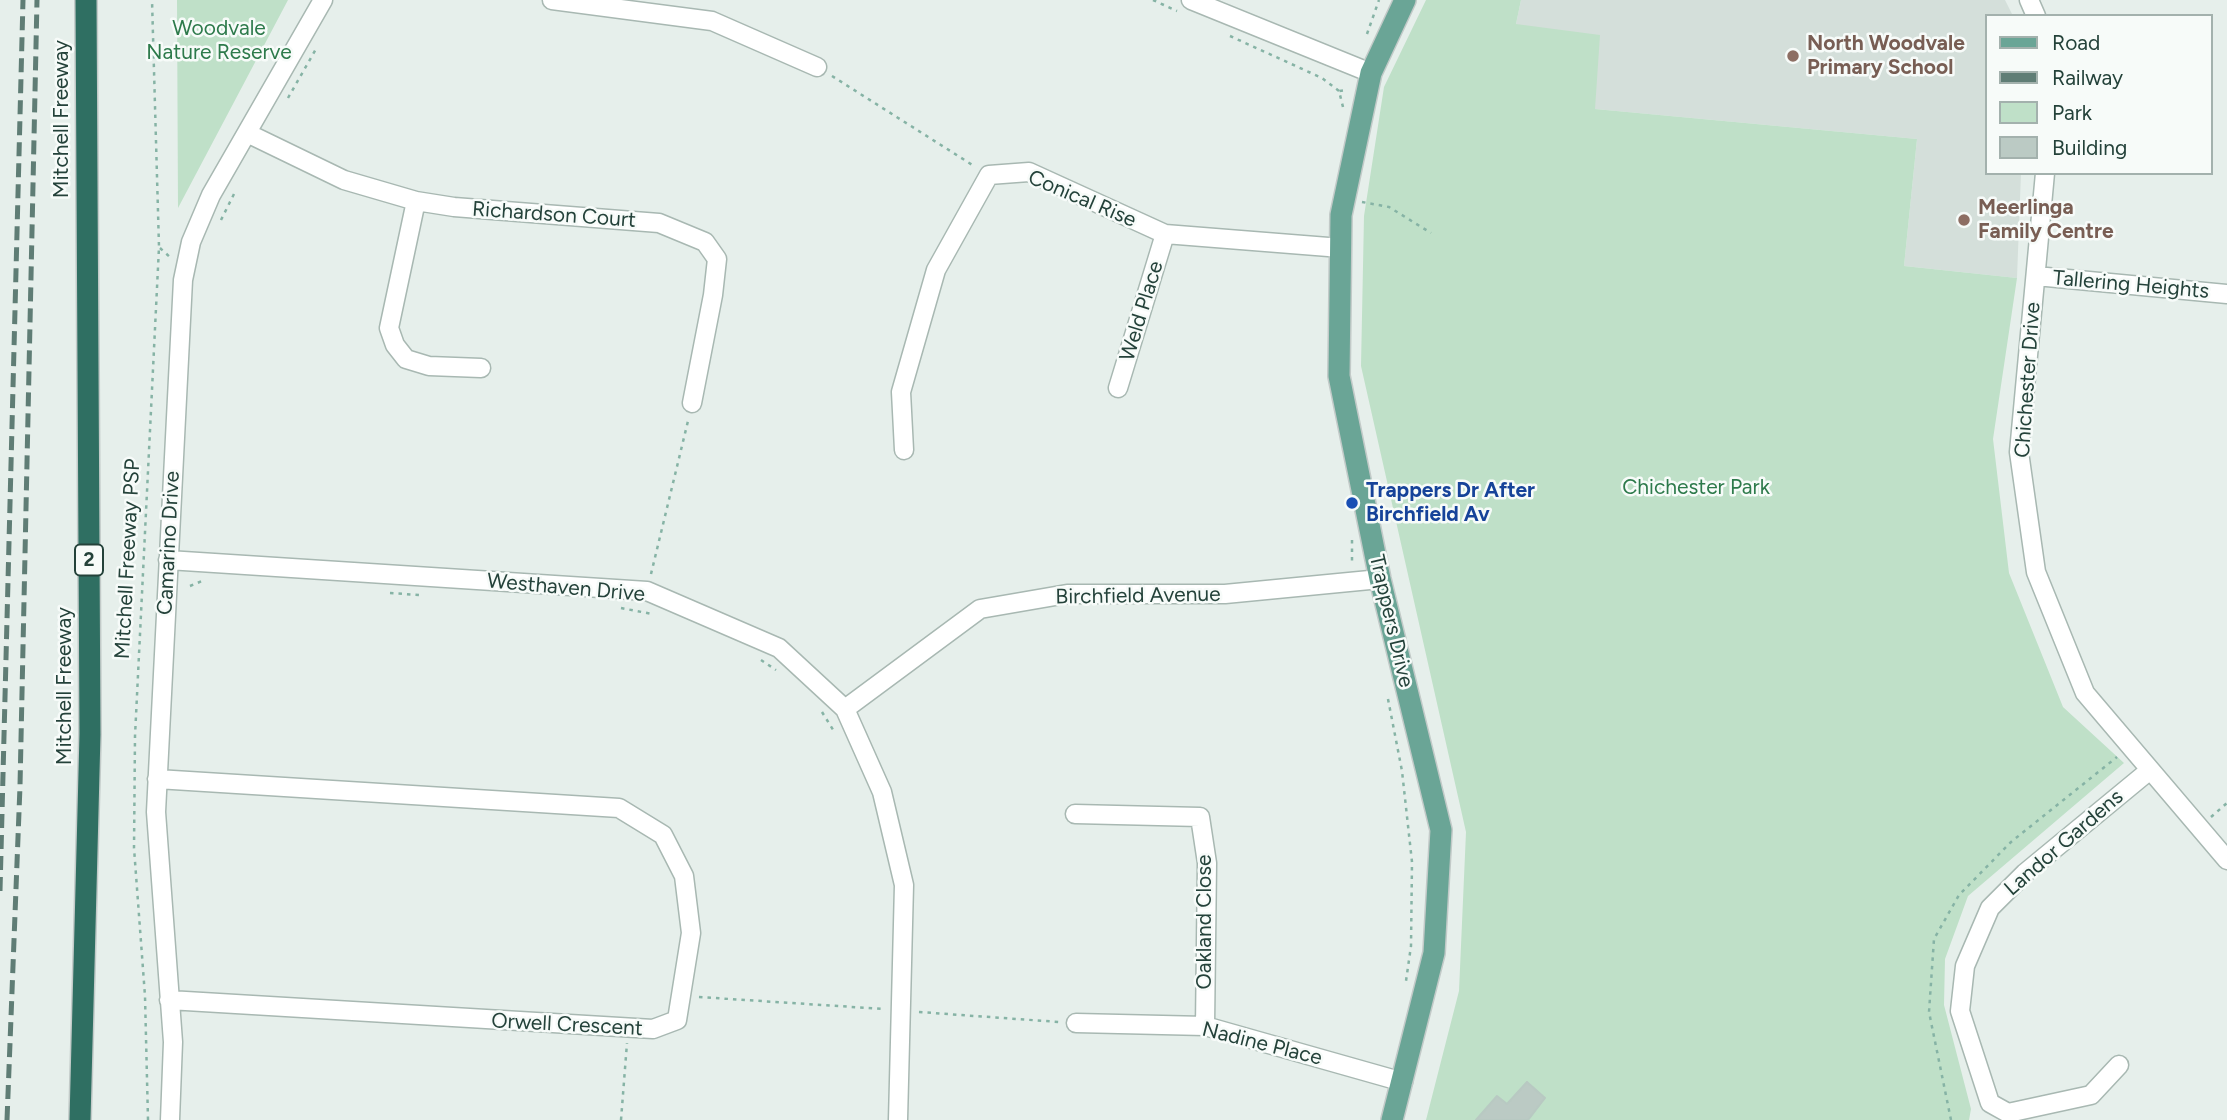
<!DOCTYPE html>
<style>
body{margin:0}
#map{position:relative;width:2227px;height:1120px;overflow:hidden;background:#e6efeb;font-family:Figtree,sans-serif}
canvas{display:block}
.legend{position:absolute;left:1985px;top:14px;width:228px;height:161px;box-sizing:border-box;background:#f7fbf9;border:2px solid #a3b1ad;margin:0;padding:9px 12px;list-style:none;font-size:21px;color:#24423a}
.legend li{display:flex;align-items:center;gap:14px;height:35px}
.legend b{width:35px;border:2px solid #a3b1ad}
</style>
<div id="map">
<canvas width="2227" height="1120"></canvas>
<ul class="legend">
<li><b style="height:9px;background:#6aa596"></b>Road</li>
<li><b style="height:9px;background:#5f7d75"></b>Railway</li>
<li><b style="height:19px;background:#bfe0c8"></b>Park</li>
<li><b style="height:19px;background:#bbcac4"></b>Building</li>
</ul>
</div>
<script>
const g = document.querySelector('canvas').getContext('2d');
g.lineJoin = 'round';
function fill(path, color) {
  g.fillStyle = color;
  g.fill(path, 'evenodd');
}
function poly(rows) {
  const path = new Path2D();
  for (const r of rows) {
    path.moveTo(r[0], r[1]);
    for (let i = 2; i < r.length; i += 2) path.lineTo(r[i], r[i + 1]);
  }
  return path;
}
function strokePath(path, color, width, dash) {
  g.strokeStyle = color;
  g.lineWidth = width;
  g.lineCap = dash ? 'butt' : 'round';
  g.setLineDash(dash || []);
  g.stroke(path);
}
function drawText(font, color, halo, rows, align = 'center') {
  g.font = font + ' Figtree,sans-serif';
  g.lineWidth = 5;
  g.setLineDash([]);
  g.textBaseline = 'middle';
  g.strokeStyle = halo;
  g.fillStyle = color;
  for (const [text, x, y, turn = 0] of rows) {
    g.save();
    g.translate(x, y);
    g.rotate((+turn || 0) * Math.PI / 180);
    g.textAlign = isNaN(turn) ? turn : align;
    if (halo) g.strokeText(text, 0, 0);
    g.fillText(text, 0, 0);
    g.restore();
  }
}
const built = poly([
 [1521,0,2005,0,2013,16,1987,16,1987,173,2021,173,2017,278,1904,266,1917,139,1595,109,1516,24]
]);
const green = poly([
 [177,0,288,0,178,208],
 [1426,0,1521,0,1516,24,1600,35,1595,109,1917,139,1904,266,2017,278,1993,439,2009,573,2063,707,2124,763,1968,896,1945,959,1944,1005,1971,1109,1969,1120,1426,1120,1459,991,1466,832,1361,366,1364,216,1384,87]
]);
const building = poly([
 [1527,1082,1545,1098,1528,1120,1476,1120,1497,1096,1507,1104,1527,1082]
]);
const path = poly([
 [1153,0,1177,11],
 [1367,34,1379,0],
 [1230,36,1322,78,1339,91],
 [832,76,974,166],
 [288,98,316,49],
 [1343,107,1339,91,1347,90],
 [1362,202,1389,207,1431,233],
 [221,220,235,192],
 [160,248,171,258],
 [1352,540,1352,565],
 [651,574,688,421],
 [190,586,202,581],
 [390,593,419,595],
 [621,608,652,614],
 [761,660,776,670],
 [1388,699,1402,771,1412,862,1411,946,1406,981],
 [822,712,835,733],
 [2211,817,2227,803],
 [699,997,884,1009],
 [919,1012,1059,1022],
 [148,1120,145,996,134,848,135,736,159,247,152,0],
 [621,1120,627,1043],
 [1951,1120,1929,1012,1934,939,1959,895,2011,842,2117,757]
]);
const minor = poly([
 [552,0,712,21,817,67],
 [1191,0,1371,73],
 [2029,0,2036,16],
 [247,133,344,180,416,201,454,207,659,223,705,242,717,259,713,295,692,403],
 [2045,173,2019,452,2036,572,2085,693,2227,860],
 [416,201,389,328,395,345,406,359,429,366,481,368],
 [2036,276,2227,294],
 [1118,388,1165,234],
 [904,450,901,392,936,270,989,175,1029,172,1165,234,1341,248],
 [168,560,647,591,779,648,845,709,882,792,904,885,898,1120],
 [845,709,980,609,1067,594,1225,594,1380,579],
 [157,779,619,808,663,835,684,876,691,933,677,1020,653,1029,169,1000],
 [1075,814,1200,817,1207,863,1205,1026],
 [1076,1023,1205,1026,1403,1082],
 [2119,1065,2091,1095,2008,1113,1990,1103,1960,1011,1965,966,1990,908,2025,873,2150,770],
 [170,1120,173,1042,156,812,183,280,191,242,211,195,323,0]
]);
const major = poly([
 [1392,1120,1434,953,1441,830,1380,579,1339,376,1341,215,1371,73,1405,0]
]);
const highway = poly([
 [80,1120,90,734,86,0]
]);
const rail = poly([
 [0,891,23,0],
 [7,1120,20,786,37,0]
]);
const markers = [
 [1793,56,7,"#8d6e63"],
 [1964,220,7,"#8d6e63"],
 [1352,503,7,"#1a4fb4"]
];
const shields = [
 [89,560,28]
];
const shieldNames = [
 ["2",89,560]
];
const parkNames = [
 ["Woodvale",219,29],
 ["Nature Reserve",219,53],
 ["Chichester Park",1696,488]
];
const educationNames = [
 ["North Woodvale",1807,44],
 ["Primary School",1807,68],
 ["Meerlinga",1978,208],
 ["Family Centre",1978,232]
];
const streetNames = [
 ["Mitchell Freeway",62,119,-90],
 ["Conical Rise",1082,199,23],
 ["Richardson Court",554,215,4],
 ["Tallering Heights",2131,285,5],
 ["Weld Place",1142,311,-73],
 ["Chichester Drive",2028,380,-86],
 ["Camarino Drive",169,543,-87],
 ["Mitchell Freeway PSP",128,559,-87],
 ["Westhaven Drive",566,588,5],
 ["Birchfield Avenue",1138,596,-1],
 ["Trappers Drive",1391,621,77],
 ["Mitchell Freeway",65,686,-90],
 ["Landor Gardens",2064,843,-41],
 ["Oakland Close",1205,922,-90],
 ["Orwell Crescent",567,1025,3],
 ["Nadine Place",1262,1044,14]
];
const transitNames = [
 ["Trappers Dr After",1366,491],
 ["Birchfield Av",1366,515]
];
fill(built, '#d4dfda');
fill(green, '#bfe0c8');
fill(building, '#bbcac4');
strokePath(building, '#b8c9c2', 2);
strokePath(minor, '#a8b8b2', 21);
strokePath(major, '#c2cac8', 24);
strokePath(highway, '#c2cac8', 24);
strokePath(path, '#86b3a5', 2.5, [3.5, 5]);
strokePath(minor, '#fff', 18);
strokePath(major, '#6aa596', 21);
strokePath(highway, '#2f6f62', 21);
strokePath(rail, '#5f7d75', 5, [14, 7]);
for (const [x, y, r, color] of markers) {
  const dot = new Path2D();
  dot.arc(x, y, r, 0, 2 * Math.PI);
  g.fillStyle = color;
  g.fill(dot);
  strokePath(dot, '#f7fbf9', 2.5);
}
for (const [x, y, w] of shields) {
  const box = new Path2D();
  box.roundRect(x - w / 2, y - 15.5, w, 31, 5);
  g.fillStyle = '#f7fbf9';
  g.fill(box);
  strokePath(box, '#24423a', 2);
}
drawText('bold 19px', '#24423a', null, shieldNames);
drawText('21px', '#2d7a4b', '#f7fbf9', parkNames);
drawText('bold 21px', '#785e54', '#f7fbf9', educationNames, 'left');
drawText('21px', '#24423a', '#f7fbf9', streetNames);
drawText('bold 21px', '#164399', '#f7fbf9', transitNames, 'left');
</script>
